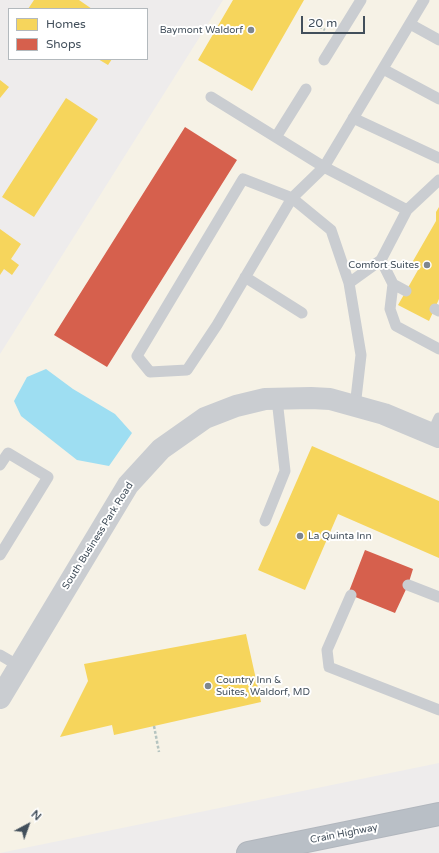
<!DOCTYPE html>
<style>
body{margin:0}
#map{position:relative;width:439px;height:853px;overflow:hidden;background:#eeecec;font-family:"Varela Round",sans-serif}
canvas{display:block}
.legend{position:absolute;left:8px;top:8px;width:140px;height:52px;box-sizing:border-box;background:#fff;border:1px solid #b3b9bd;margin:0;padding:5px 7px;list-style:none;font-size:12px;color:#424f5b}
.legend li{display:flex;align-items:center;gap:8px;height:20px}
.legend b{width:20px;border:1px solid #b3b9bd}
.north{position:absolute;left:8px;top:805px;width:40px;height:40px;-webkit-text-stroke:3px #fff;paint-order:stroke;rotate:41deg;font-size:11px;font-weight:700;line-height:16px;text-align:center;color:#424f5b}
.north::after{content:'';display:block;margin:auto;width:14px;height:18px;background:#424f5b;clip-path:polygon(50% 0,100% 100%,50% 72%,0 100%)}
.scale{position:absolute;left:301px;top:16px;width:64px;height:18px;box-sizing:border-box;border:2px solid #424f5b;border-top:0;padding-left:5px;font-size:12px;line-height:14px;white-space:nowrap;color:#424f5b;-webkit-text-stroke:3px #fff;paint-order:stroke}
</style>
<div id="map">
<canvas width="439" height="853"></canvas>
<ul class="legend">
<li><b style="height:11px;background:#f6d55c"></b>Homes</li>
<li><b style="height:11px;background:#d6604d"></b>Shops</li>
</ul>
<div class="north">N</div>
<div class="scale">20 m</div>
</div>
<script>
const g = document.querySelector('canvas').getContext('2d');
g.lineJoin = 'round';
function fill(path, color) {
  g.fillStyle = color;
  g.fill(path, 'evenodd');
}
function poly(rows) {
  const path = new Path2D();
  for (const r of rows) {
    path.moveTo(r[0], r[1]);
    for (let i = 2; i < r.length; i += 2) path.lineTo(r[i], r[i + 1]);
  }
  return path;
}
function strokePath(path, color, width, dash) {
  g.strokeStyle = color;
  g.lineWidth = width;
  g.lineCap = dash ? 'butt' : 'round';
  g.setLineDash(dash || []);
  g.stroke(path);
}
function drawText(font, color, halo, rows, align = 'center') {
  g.font = font + ' "Varela Round",sans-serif';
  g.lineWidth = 4;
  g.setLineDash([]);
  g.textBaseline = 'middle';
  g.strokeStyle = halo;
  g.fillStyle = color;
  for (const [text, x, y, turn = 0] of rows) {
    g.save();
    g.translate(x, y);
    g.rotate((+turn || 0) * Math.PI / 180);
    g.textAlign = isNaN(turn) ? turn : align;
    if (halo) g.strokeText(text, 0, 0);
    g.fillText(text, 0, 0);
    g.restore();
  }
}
const commercial = poly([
 [223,0,439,0,439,763,0,853,0,354]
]);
const water = poly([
 [46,369,73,389,115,414,132,433,109,466,77,460,21,416,14,401,27,377]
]);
const homes = poly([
 [34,0,79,0,92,9,28,9],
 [233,0,304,0,252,91,198,60],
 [98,59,112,59,108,65],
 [0,80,9,87,0,98],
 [66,98,98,119,34,217,2,197],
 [439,207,439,299,429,321,398,305,418,270,413,261,436,221,436,212],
 [0,229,21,244,11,259,19,265,12,275,4,269,0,275],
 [312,446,439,501,439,558,338,514,305,590,258,570],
 [246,634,261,702,114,735,112,725,60,737,88,681,84,664]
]);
const shops = poly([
 [185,127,237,160,107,367,54,335],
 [365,550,413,569,408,585,395,613,348,594]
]);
const path = poly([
 [315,24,325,30],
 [154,726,159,752]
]);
const lane = poly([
 [410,24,439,40],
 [324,60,361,0],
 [383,69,439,99],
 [211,97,324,167,407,210],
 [353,118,439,158],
 [276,137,306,89],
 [381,260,393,284,390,309,396,326,439,349],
 [245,277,302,313],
 [349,283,331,230,292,198,217,325,187,370,150,372,137,356,243,179,292,198,324,167,424,0],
 [393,284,406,291],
 [435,309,439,311],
 [355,407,361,355,349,283,381,260,407,210,439,180],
 [432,433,439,418],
 [0,465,8,453,48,477,0,555],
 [265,521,285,471,277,399],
 [408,585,439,597],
 [351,595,327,650,329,667,439,710],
 [0,655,19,666]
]);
const street = poly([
 [0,698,128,485,161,449,205,418,236,406,265,399,311,398,330,399,384,414,439,437]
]);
const highway = poly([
 [248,853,439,814]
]);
const markers = [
 [251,30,4,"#7e868e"],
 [427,265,4,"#7e868e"],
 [300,536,4,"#7e868e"],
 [208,686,4,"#7e868e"]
];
const poiNames = [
 ["Baymont Waldorf",243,30],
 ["Comfort Suites",419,265],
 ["La Quinta Inn",308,536,"left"],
 ["Country Inn &",216,680,"left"],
 ["Suites, Waldorf, MD",216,692,"left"]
];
const streetNames = [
 ["South Business Park Road",98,536,-58],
 ["Crain Highway",344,834,-11]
];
fill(commercial, '#f6f2e6');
fill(water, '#9edef2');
fill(homes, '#f6d55c');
fill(shops, '#d6604d');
strokePath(highway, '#b1b6bd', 24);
strokePath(path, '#b5c4c0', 2.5, [3, 2]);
strokePath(lane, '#cacdd1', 11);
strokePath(street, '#cacdd1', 22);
strokePath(highway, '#b9bfc6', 22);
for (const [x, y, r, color] of markers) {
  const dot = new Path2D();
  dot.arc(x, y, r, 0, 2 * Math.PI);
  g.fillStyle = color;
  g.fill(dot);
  strokePath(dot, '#fff', 1.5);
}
drawText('10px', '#424f5b', '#fff', poiNames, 'right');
drawText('10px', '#424f5b', '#fff', streetNames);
</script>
